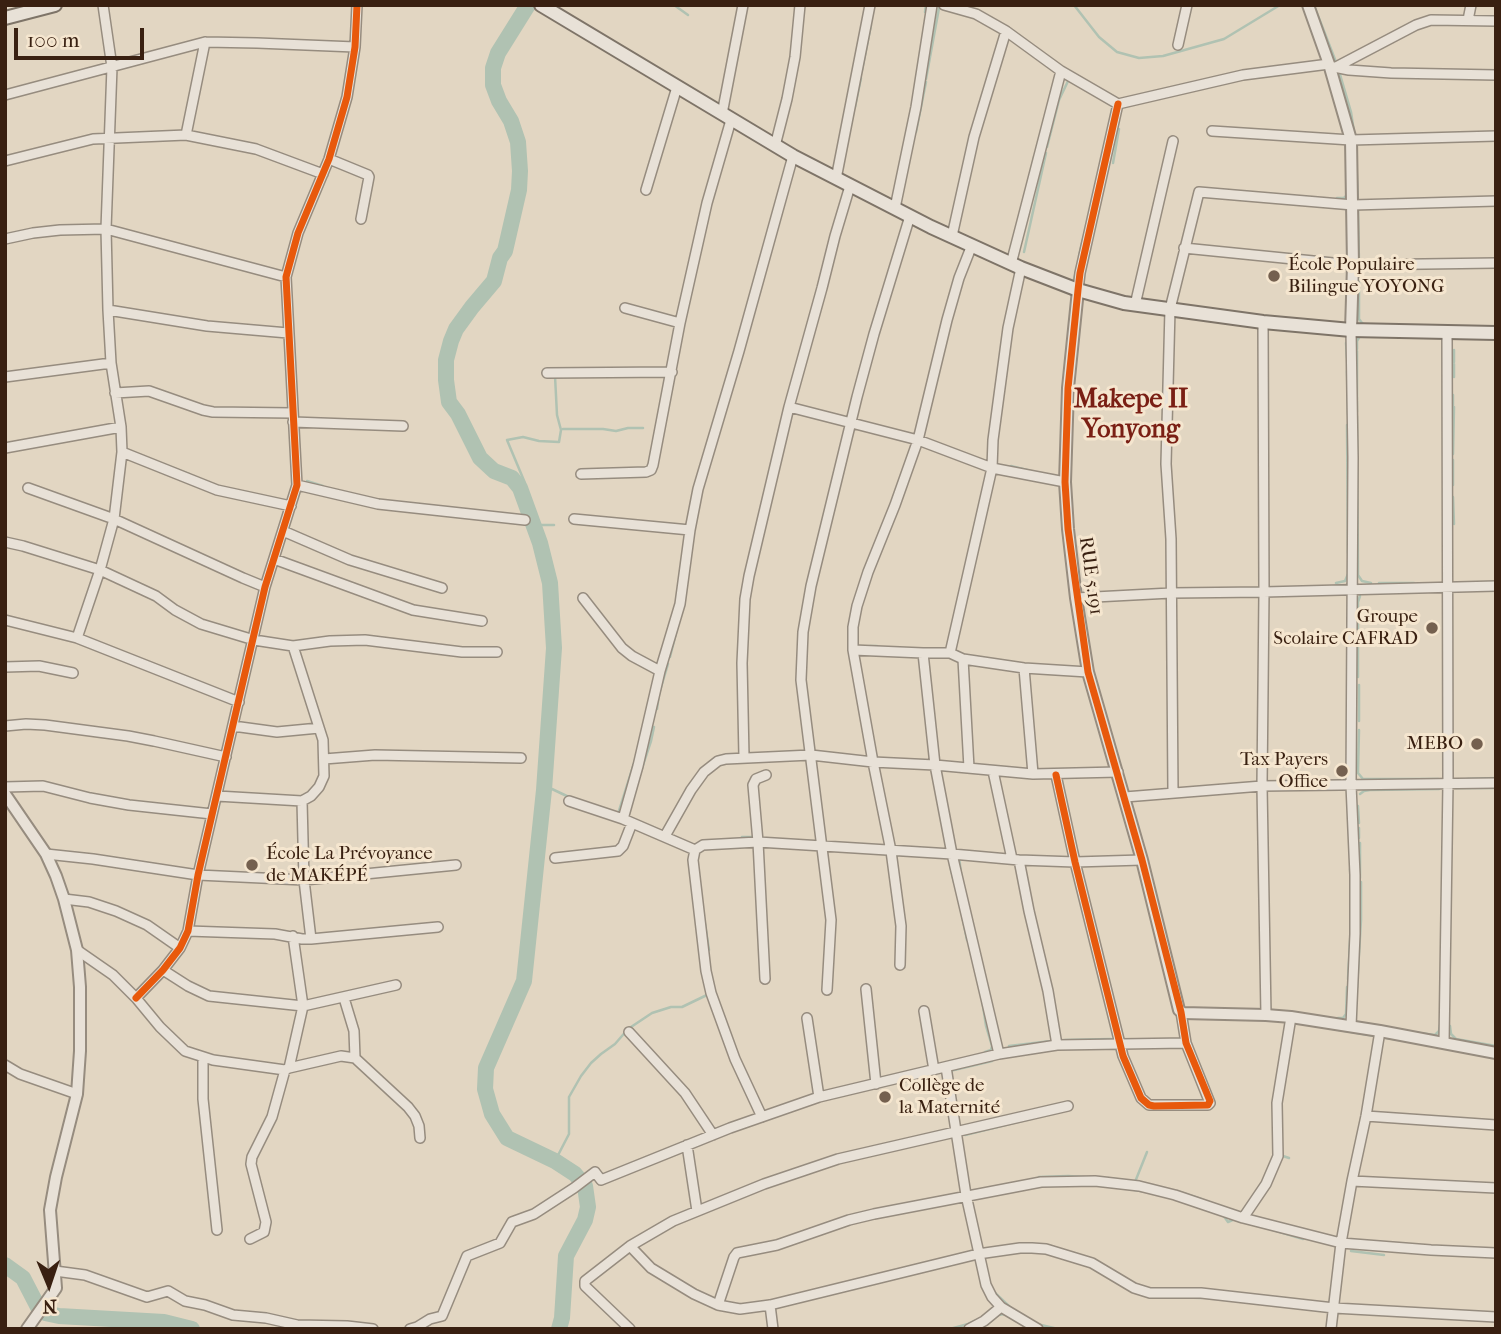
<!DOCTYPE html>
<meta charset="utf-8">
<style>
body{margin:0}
#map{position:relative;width:1501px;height:1334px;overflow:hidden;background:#e2d6c2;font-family:"IM FELL French Canon",serif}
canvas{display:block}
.frame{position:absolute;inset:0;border:7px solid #392011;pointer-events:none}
.north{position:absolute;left:14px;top:1250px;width:70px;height:70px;-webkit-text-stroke:5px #f5e6cf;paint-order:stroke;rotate:178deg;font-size:19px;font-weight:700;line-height:28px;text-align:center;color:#392011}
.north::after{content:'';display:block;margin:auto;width:24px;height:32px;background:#392011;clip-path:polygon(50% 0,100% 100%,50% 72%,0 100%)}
.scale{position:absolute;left:14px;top:28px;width:130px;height:32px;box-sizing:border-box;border:4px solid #392011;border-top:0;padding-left:9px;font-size:21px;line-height:24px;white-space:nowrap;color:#392011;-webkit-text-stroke:5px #f5e6cf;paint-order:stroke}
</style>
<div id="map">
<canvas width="1501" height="1334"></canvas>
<div class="frame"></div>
<div class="north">N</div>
<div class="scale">100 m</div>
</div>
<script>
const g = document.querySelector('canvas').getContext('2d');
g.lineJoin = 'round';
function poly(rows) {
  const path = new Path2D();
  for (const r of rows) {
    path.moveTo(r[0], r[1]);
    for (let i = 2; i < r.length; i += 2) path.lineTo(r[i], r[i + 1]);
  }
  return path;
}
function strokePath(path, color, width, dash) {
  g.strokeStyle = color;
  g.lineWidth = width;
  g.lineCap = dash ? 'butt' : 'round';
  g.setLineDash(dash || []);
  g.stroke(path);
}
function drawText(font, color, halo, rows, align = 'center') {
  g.font = font + ' "IM FELL French Canon",serif';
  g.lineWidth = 6;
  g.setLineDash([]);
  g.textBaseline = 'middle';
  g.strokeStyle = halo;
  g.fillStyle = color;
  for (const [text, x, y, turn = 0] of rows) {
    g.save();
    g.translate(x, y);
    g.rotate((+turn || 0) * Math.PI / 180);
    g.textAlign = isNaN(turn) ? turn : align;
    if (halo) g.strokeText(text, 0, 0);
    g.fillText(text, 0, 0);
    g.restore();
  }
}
const stream = poly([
 [674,5,688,15],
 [1074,5,1099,37,1117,52,1139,58,1163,56,1224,39,1280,5],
 [1315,8,1329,44],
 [925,12,926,5],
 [1329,44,1336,62],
 [862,70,871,25],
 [1339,71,1351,112,1354,132],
 [926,79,939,8],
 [855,107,861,78],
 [916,132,926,82],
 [1047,147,1059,100,1069,79],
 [846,149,854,109],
 [1356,156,1358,201],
 [1113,163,1119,129],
 [1030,175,1034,157],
 [1337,198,1344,198,1348,194],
 [1358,210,1359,264],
 [1024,252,1046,153],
 [1079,256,1083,239],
 [1359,270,1359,319,1362,323,1365,325],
 [1074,279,1077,267],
 [1346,343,1347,358],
 [1357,349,1357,341,1360,336],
 [1454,350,1454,362],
 [1357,351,1357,400],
 [1454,364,1454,377],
 [1347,371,1348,414],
 [1357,401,1357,412],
 [1453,405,1453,395],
 [1357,416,1358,575,1362,581,1371,583],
 [1347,425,1348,553],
 [563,429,603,429,616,431,628,428,643,428],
 [1453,454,1454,407],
 [162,464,189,474],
 [1011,466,1031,471],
 [307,481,323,486],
 [1453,485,1453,460],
 [523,494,525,483,507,440,523,437,539,441,559,442,561,430,557,415,555,376],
 [1453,497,1454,524],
 [533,527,539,525,554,525],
 [1336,583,1345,581,1348,574],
 [1379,583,1414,583],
 [870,646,877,646],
 [670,657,679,621],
 [1358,677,1358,602,1360,596],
 [1359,685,1359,721],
 [657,709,659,694,668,664],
 [1359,730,1358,773,1363,779,1438,779],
 [639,777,651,741,654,727],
 [1467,779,1496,778],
 [1337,781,1345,778,1348,774],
 [1456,788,1496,788],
 [544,790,552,789,571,798],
 [1360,794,1364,791,1370,790,1439,789],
 [1358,806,1359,823],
 [618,814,636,757],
 [1359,828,1359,838],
 [742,837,752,837],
 [1360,843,1360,878],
 [959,856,961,874],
 [950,865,954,882],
 [1350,869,1351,883],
 [960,905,967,940],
 [705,924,709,950],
 [1348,979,1351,923],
 [1357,988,1361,920,1361,882],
 [982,999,986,1026,992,1046,991,1050,985,1052],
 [1338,1018,1343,1018,1346,1014,1347,987],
 [1450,1026,1451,1034,1456,1039,1496,1046],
 [1333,1029,1405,1041],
 [1419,1033,1435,1035,1439,1031,1440,1025],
 [1065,1040,1111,1039],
 [1009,1046,1051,1041],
 [950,1071,992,1061],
 [965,1135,1034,1118],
 [1280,1158,1283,1156,1289,1158],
 [555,1161,569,1134,569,1097,581,1076,591,1063,601,1054,615,1044,628,1029,652,1013,671,1007,682,1007,709,994],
 [1039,1177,1068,1176,1084,1177],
 [1108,1178,1123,1180],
 [1135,1182,1147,1152],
 [1091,1185,1112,1187],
 [1129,1189,1147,1192],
 [1180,1192,1201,1199],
 [1223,1215,1228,1222,1237,1218],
 [1273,1230,1303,1239],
 [1351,1251,1384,1255],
 [993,1291,1011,1308],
 [1169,1297,1201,1298],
 [991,1321,998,1315,1005,1314],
 [1037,1324,1058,1329],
 [950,1329,968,1324,979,1319]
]);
const river = poly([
 [528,5,498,53,493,68,493,85,499,101,511,121,518,142,520,171,519,190,505,251,500,258,494,281,472,307,456,329,451,341,446,360,446,380,449,402,458,414,480,458,494,471,512,478,520,488,540,543,550,583,554,648,544,790,524,981,486,1068,485,1089,492,1114,507,1138,555,1161,575,1174,585,1186,588,1207,585,1220,566,1256,562,1318,559,1329],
 [5,1265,23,1278,38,1307,45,1313,59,1316,164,1322,192,1329]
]);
const minor = poly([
 [944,5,976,14,1006,31,1061,71,1118,104,1243,75,1329,64],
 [1468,20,1471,5],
 [1178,45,1187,5],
 [1334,67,1349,70,1391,73,1496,75],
 [1336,67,1416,25,1431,20,1496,21],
 [5,95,205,42,257,43,355,47],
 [722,114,743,5],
 [1212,131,1351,140,1496,136],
 [186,135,205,42],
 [775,146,787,99,795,57,800,5],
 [329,159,368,175,369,177,361,219],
 [5,161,93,139,186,135,256,149,323,174],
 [836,179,870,5],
 [646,190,677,87],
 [895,208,916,107,932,5],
 [952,236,974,137,1006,31],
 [5,239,33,233,60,230,106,229,286,277],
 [1184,248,1353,265,1496,263],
 [1011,264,1061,71],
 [1078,290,1080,273,1118,104],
 [1135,305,1173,141],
 [625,308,680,323],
 [108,310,207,326,288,333],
 [1263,322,1264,592,1262,786,1266,1015],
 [1351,330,1353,458,1351,785,1355,875,1355,934,1351,1026],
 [547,373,672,372],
 [5,377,111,363],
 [115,393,149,391,203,410,213,412,292,413],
 [789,407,918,440,992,468,1065,482],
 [293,422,403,426],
 [5,448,121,427],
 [122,452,217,490,291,506],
 [581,474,646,472,651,470,653,465,680,323,707,203,731,120],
 [297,485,378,504,525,520],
 [28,488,114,519,243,578,265,587],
 [574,519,690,530],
 [283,531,350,560,442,588],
 [5,542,23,546,100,570,156,596,175,610,201,624,254,640,293,646,330,641,365,640,462,652,497,652],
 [274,559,413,610,482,621],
 [583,598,622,648,632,656,660,671],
 [1076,598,1171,593,1264,592,1496,586],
 [5,620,77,638,239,702],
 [77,638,100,570,114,519,122,452,121,427,111,363,108,310,106,229,112,67,103,5],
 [293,646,323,740,324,776,319,787,311,796,302,801,304,880,311,939],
 [853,650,923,653],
 [950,653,992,468,993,440,1008,328,1021,268],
 [963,659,969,768],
 [5,667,39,666,73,673],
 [1024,668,1033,774],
 [5,726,26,724,45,725,128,736,154,741,226,757],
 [233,726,277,732,319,728],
 [744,757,742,663,745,599,749,576,789,407,822,288,835,236,850,186],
 [324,759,375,755,521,758],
 [993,771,1012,859],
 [1056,775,1075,862,1123,1056,1141,1098,1149,1105,1208,1105,1210,1103,1186,1043,1181,1012],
 [5,787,43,786,90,798,129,805,212,814],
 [1173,792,1171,539,1166,464,1170,309,1199,192,1353,205,1496,201],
 [217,796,302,801],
 [1125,797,1262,786,1496,783],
 [569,801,623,819,695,850],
 [623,819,638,766,660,671,680,604,690,530,698,489,739,351,793,156],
 [665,836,691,790,704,772,718,761,726,759,811,755,873,762,935,765,1033,774,1118,772],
 [46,854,93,859,198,875,304,880,456,865],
 [555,858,618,851,623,846,632,823],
 [1019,860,1029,911,1048,991,1057,1045],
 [64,899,89,902,116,911,147,925,180,948],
 [188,931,275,934,302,939,311,939,438,927],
 [77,950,113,975,136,998,160,1027,185,1051,213,1060,285,1070,289,1068,341,1056,355,1058,408,1107,415,1116,419,1126,420,1138],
 [900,965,901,926,891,851,873,762,853,650,853,627,857,606,868,572,895,505,918,440,947,320,959,278,972,245],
 [163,970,188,986,209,996,303,1006,396,985],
 [765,979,758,842,952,854,1019,860,1075,862,1142,860],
 [866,989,876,1084],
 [827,990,831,920,801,680,803,632,811,586,857,397,874,334,910,216],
 [136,998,163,970,180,948,188,931,198,875,265,587,297,485,286,277,298,233,329,159,347,97,355,47,357,5],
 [344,998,354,1031,355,1058],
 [924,1011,934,1070],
 [807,1018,819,1097],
 [629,1032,685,1093,713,1135],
 [1444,1043,1448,783,1447,332],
 [999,1054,952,854,935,765,923,653,950,653,963,659,1024,668,1088,672],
 [203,1057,203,1099,217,1230],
 [5,1065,20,1074,77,1094],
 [946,1067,966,1195,986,1285,992,1297,1001,1307,1038,1329],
 [289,1068,303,1006,293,936],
 [1366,1116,1496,1125],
 [762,1117,735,1059,711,993,706,971,693,860,695,850,703,845,758,842,753,785,756,779,766,775],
 [687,1145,697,1211],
 [1352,1181,1496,1188],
 [1243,1218,1266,1184,1278,1156,1277,1103,1291,1017],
 [250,1239,264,1232,266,1222,251,1164,252,1157,272,1117,285,1070],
 [630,1246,651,1268,694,1294,718,1305,740,1309,770,1305,978,1254,1020,1248,1032,1248,1046,1249,1092,1263,1134,1288,1150,1293,1201,1293,1334,1308,1496,1317],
 [55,1271,85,1275,147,1297,168,1291,185,1301,205,1305,233,1315,266,1318,297,1325,347,1326,373,1329],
 [718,1305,734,1257,737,1253,777,1245,849,1220,874,1214,1041,1182,1095,1181,1139,1186,1175,1195,1243,1218,1341,1243,1431,1250,1496,1253],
 [770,1305,773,1329],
 [410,1329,417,1327,430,1319,442,1316,467,1256,500,1243,512,1222,534,1214,574,1188,595,1172,601,1180,730,1128,819,1097,999,1054,1057,1045,1186,1043],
 [630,1329,585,1286,585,1281,630,1246,673,1221,764,1184,838,1159,1068,1106],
 [969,1329,984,1321,1001,1307],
 [1331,1329,1341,1243,1352,1181,1366,1116,1380,1031]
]);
const tertiary = poly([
 [1308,5,1329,64,1351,140,1353,265,1351,330],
 [1078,290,1068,388,1065,482,1068,529,1076,598,1088,672,1142,860,1179,1010,1183,1013,1266,1015,1291,1017,1380,1031,1496,1053],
 [5,794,46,854,56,876,64,899,77,950,80,987,80,1051,77,1094,56,1177,50,1210,56,1288,27,1329]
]);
const secondary = poly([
 [541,5,793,156,931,227,1021,268,1078,290,1124,303,1263,322,1351,330,1496,333],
 [5,18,55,5]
]);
const cycleway = poly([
 [1056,775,1075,862,1123,1056,1141,1098,1149,1105,1154,1106,1208,1105,1210,1101,1186,1043,1181,1012,1142,860,1088,672,1068,529,1065,482,1068,388,1078,290,1080,273,1118,104],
 [136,998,163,970,180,948,188,931,198,875,265,587,297,485,286,277,298,233,329,159,347,97,355,47,357,5]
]);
const markers = [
 [1274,276,7,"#74604f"],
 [1432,628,7,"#74604f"],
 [1477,744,7,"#74604f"],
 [1342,771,7,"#74604f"],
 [252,865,7,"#74604f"],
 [885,1097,7,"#74604f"]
];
const poiNames = [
 ["École Populaire",1288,265],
 ["Bilingue YOYONG",1288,287],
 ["Groupe",1418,617,"right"],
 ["Scolaire CAFRAD",1418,639,"right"],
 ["MEBO",1463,744,"right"],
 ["Tax Payers",1328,760,"right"],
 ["Office",1328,782,"right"],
 ["École La Prévoyance",266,854],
 ["de MAKÉPÉ",266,876],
 ["Collège de",899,1086],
 ["la Maternité",899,1108]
];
const streetNames = [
 ["RUE 5.191",1090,576,82]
];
const districtNames = [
 ["Makepe II",1131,401],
 ["Yonyong",1131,431]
];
strokePath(stream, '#b0c2b2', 2.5);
strokePath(river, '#b0c2b2', 16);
strokePath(minor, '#968c7f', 12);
strokePath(tertiary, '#968c7f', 14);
strokePath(secondary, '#7e7468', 16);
strokePath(minor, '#e8e1d7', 9);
strokePath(tertiary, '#e8e1d7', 10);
strokePath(secondary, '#e8e1d7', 12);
strokePath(cycleway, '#e8590c', 7);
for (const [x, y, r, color] of markers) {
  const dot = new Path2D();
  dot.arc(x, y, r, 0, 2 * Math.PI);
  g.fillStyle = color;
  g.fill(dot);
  strokePath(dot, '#f5e6cf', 2.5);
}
drawText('19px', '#392011', '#f5e6cf', poiNames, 'left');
drawText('19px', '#392011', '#f5e6cf', streetNames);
drawText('bold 26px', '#7a1f14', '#f5e6cf', districtNames);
</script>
